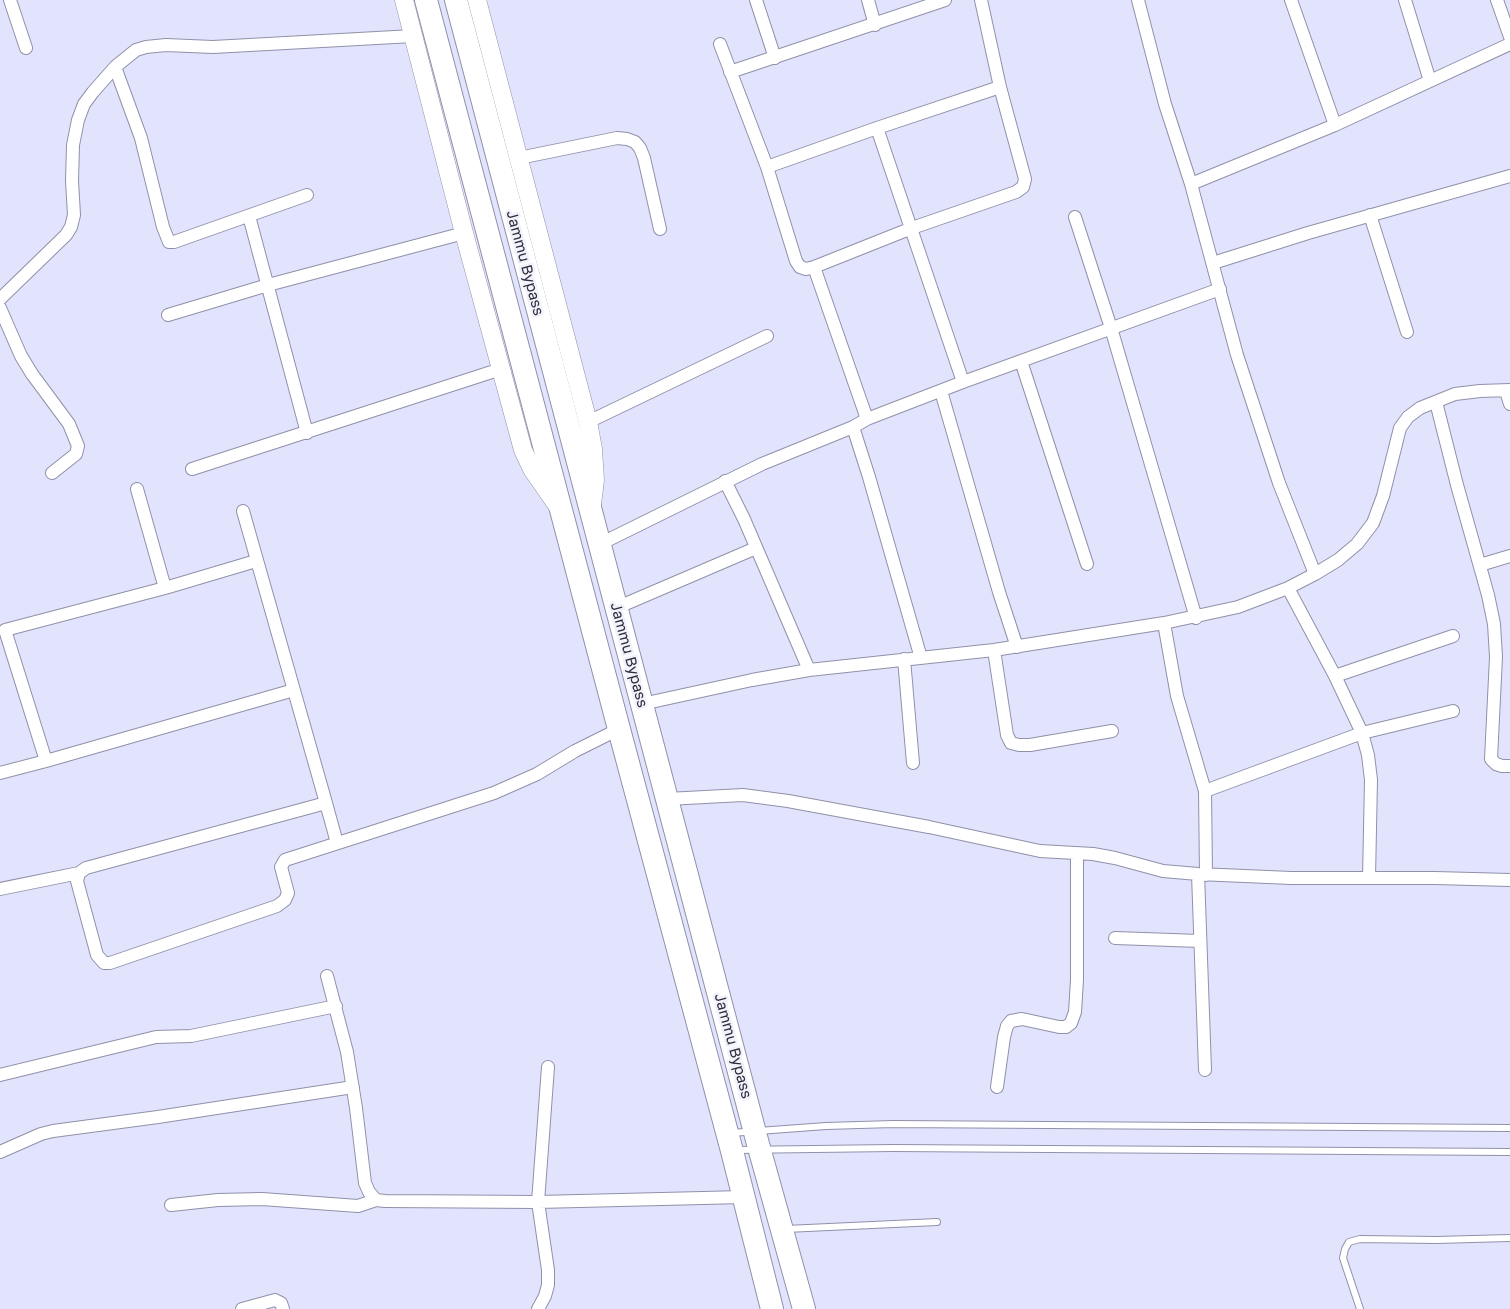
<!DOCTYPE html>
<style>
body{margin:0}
canvas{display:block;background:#e2e3fd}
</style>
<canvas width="1510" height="1309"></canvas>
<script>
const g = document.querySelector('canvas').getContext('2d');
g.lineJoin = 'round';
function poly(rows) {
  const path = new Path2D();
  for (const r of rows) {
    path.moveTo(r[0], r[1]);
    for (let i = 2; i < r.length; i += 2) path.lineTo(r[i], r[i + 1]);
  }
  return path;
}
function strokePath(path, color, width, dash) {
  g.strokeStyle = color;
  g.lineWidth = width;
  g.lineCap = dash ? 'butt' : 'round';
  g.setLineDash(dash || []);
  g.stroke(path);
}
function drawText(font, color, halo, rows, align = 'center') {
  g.font = font + ' "Golos Text",sans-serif';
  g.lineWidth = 5;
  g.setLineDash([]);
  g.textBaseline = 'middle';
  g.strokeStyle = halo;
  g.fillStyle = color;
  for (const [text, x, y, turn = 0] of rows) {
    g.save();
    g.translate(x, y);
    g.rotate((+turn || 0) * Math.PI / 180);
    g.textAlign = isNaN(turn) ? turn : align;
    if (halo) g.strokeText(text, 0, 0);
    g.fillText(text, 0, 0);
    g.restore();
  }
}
const lane = poly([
 [731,1133,826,1126,893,1124,1510,1128],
 [736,1150,893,1148,1510,1152],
 [786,1229,937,1222],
 [1360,1309,1343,1258,1345,1249,1349,1242,1360,1239,1436,1240,1510,1238]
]);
const street = poly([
 [10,0,26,48],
 [756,0,775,58],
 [868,0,875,25],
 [1138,0,1165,104,1191,184,1237,355,1279,483,1315,574],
 [1291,0,1335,125],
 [1405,0,1430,81],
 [1497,0,1510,37],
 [720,44,767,167,796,261,800,267,806,269,814,267,912,228,1016,192,1023,187,1025,179,1000,87,981,0],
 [115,67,141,138,163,227,169,242,174,242,307,195],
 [730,72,945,0],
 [877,128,963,382],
 [519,158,617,138,627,139,635,142,640,148,644,158,660,229],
 [767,167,877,128,1000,87],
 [1191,184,1335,125,1510,44],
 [1370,215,1407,332],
 [249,216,307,433],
 [1075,217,1111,328,1196,618],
 [1213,263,1308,233,1510,176],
 [814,267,867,419],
 [0,299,66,235,71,227,74,215,72,181,73,145,78,120,84,104,93,92,115,67,136,50,146,47,166,45,213,47,413,36],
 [0,308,21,356,32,374,69,424,78,446,76,454,52,473],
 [168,315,268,285,464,233],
 [1021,361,1087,564],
 [941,391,999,592,1017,647],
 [1506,391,1510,404],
 [1436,402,1457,485,1488,595,1494,624,1496,657,1491,759,1496,764,1502,766,1510,766],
 [588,422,767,336],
 [853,427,869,477,921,658],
 [192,469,501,369],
 [725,481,744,519,809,670],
 [137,489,165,588],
 [243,511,326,803],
 [600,544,762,464,853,427,867,419,963,382,1220,289],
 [256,561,165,588,5,630,46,761,294,690],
 [1480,565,1510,556],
 [1288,588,1335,676,1362,733,1368,755,1371,780,1369,878],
 [616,608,756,548],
 [1164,623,1177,696,1205,791,1206,875],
 [994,650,1007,735,1011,743,1019,745,1030,745,1112,731],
 [904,659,913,763],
 [1335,676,1453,636],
 [642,704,752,680,809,670,994,650,1164,623,1238,607,1288,588,1315,574,1338,560,1357,544,1373,523,1383,496,1400,428,1408,417,1420,408,1455,394,1480,391,1510,390],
 [0,773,46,761],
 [1205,791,1362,733,1453,711],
 [667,799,743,795,788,801,929,827,1040,851,1093,854,1115,858,1163,871,1198,874,1291,878,1435,878,1510,880],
 [337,843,326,803,86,868,79,873,77,881,97,955,104,963,110,963,277,906,285,900,288,893,281,867,285,860,494,793,537,774,575,751,619,729],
 [1198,874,1205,1070],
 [0,889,79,873],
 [1115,938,1200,941],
 [327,976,347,1052,356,1108,365,1183,369,1192,376,1200,385,1201,538,1202,744,1197],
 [0,1075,156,1037,191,1036,336,1006],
 [997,1087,1004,1037,1007,1026,1011,1021,1022,1019,1059,1027,1066,1027,1071,1023,1075,1012,1077,980,1077,853],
 [0,1152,41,1134,53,1131,158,1117,353,1087],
 [171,1205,218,1200,262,1199,358,1206,376,1200],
 [242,1309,275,1300,281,1303,283,1309],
 [538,1309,545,1296,548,1285,548,1270,538,1202,548,1067]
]);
const secondary = poly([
 [404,0,464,233,523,450,532,469,557,505],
 [477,0,588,422,593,449,595,480,592,504]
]);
const highway = poly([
 [426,0,619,729,732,1151,772,1309],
 [456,0,758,1144,804,1309]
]);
const streetNames = [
 ["Jammu Bypass",525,263,75],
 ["Jammu Bypass",629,655,75],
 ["Jammu Bypass",733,1046,75]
];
strokePath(lane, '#9091a9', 8);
strokePath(street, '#9091a9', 14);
strokePath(secondary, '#9091a9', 19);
strokePath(highway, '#9091a9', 24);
strokePath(lane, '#fff', 6);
strokePath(street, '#fff', 12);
strokePath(secondary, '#fff', 18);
strokePath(highway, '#fff', 22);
drawText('15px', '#2d2d37', '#f1f2fc', streetNames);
</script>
